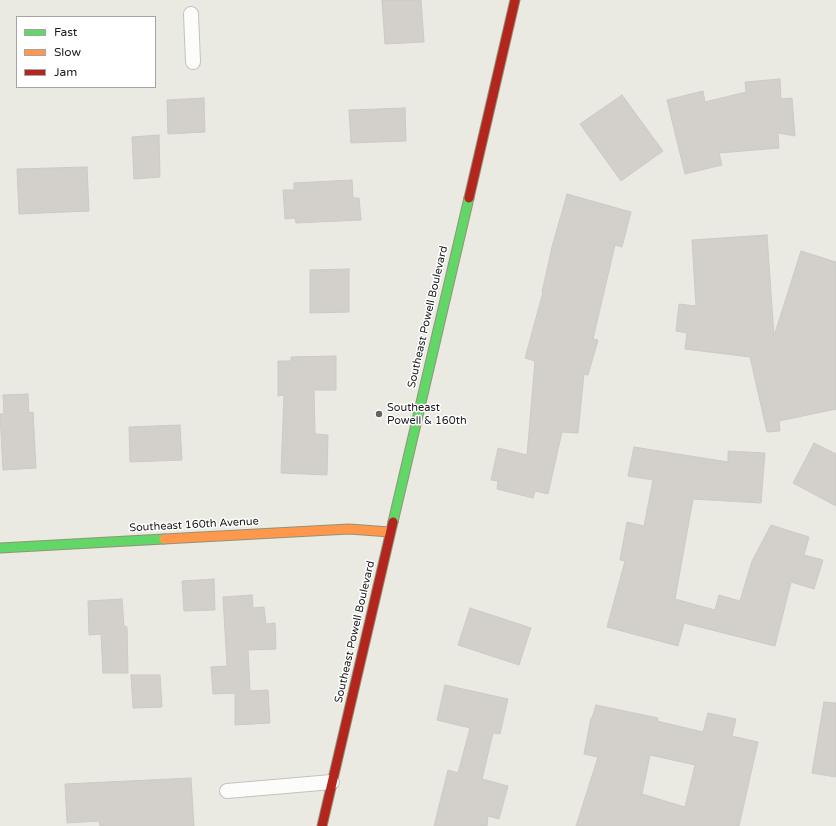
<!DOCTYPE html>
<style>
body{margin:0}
#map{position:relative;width:836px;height:826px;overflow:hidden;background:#eae9e2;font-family:"Varela Round",sans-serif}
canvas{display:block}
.legend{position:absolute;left:16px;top:16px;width:140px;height:72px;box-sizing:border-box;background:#fff;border:1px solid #a4a4a4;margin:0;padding:5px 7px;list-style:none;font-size:12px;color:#1b1b1b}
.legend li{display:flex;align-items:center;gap:8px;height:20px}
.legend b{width:20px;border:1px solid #a4a4a4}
</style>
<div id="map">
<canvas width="836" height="826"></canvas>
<ul class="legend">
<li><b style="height:5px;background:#63d668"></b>Fast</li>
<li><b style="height:5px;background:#ff974d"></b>Slow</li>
<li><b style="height:5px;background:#b3261e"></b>Jam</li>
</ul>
</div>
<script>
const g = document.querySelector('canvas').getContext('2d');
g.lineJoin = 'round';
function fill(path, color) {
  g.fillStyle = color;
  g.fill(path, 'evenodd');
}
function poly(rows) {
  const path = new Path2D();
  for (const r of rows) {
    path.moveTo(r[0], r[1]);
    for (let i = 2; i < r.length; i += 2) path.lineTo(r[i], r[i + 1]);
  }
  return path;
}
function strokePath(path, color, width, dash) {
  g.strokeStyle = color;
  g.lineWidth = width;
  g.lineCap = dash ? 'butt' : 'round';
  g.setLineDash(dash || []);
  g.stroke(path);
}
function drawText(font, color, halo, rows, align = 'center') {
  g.font = font + ' "Varela Round",sans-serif';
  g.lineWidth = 3;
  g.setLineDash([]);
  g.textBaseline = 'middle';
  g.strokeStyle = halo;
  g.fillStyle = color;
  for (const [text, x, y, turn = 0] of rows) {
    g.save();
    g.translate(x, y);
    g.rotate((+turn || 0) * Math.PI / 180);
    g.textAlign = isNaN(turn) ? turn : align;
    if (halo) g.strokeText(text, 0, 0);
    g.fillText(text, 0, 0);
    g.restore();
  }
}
const building = poly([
 [382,0,421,0,424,42,385,44,382,0],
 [780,79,781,99,792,98,795,136,778,133,779,148,719,153,722,165,685,174,667,100,703,91,705,102,746,92,745,82,780,79],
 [622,95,663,151,621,181,580,124,622,95],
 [204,98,205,132,168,134,167,100,204,98],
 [405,108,406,141,351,143,349,110,405,108],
 [159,135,160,177,134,179,132,137,159,135],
 [87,167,89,211,19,214,17,169,87,167],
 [352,180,353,198,359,198,361,220,296,223,295,218,285,219,283,190,294,190,294,183,352,180],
 [567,194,631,212,622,247,615,245,593,339,598,340,588,375,584,374,578,433,562,432,548,494,535,491,533,498,497,489,498,481,491,480,498,448,527,455,535,361,525,358,543,292,542,292,552,247,567,194],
 [767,235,774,336,801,251,836,262,836,409,779,421,780,431,767,432,750,357,685,349,687,333,676,331,679,304,696,306,692,240,767,235],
 [349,269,349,312,310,313,310,270,349,269],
 [336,356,336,390,314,390,315,434,328,435,327,475,281,473,284,395,278,396,278,361,291,361,291,357,336,356],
 [28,394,29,413,33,412,36,468,3,470,0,414,4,414,3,395,28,394],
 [180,425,182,460,130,462,129,427,180,425],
 [814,443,836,454,836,506,793,483,814,443],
 [634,447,728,462,728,451,765,453,761,503,693,499,675,599,715,610,719,595,740,601,752,561,771,525,809,537,804,555,823,560,814,589,791,582,775,646,684,623,678,646,607,627,625,561,620,560,627,522,644,526,653,480,628,476,634,447],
 [214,579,215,610,184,611,182,581,214,579],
 [252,595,253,608,264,607,266,624,275,623,276,649,248,650,250,691,268,690,270,723,235,725,235,693,213,694,211,667,227,666,223,597,252,595],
 [122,599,124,626,127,627,128,673,103,673,101,634,89,635,88,601,122,599],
 [470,608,531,628,519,665,458,645,470,608],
 [131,675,160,675,162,707,133,708,131,675],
 [445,685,508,699,500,734,493,733,482,779,508,786,499,819,488,816,487,826,434,826,448,770,458,773,470,728,437,720,445,685],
 [824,702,836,703,836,777,812,773,824,702],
 [596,705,658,718,657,721,703,732,708,713,736,719,732,736,758,742,739,826,576,826,598,757,584,754,591,718,592,718,596,705],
 [650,755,695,765,685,807,642,794,650,755],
 [191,778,194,826,100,826,99,821,67,823,65,784,191,778]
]);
const lane = poly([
 [191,14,193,62],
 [227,791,332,782]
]);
const fast = poly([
 [393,522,469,198],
 [0,548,164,539]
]);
const slow = poly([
 [164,539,349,529,390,532]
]);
const jam = poly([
 [469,198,515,0],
 [322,826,393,522]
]);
const markers = [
 [379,414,4,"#636361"]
];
const streetNames = [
 ["Southeast Powell Boulevard",428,317,-77],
 ["Southeast 160th Avenue",194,525,-3],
 ["Southeast Powell Boulevard",355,632,-77]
];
const poiNames = [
 ["Southeast",387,408],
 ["Powell & 160th",387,421]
];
fill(building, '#d3d0cb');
strokePath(building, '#cdcac4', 1);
strokePath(lane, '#c2c2bf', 16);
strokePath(fast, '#90947a', 11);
strokePath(slow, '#90947a', 11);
strokePath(jam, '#90947a', 11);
strokePath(lane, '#fcfcfb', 14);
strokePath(fast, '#63d668', 9);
strokePath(slow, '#ff974d', 9);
strokePath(jam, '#b3261e', 9);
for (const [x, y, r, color] of markers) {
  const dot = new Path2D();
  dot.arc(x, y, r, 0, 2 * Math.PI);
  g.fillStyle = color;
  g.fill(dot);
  strokePath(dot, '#fff', 1.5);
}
drawText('11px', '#1b1b1b', '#fff', streetNames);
drawText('11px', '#1b1b1b', '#fff', poiNames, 'left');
</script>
